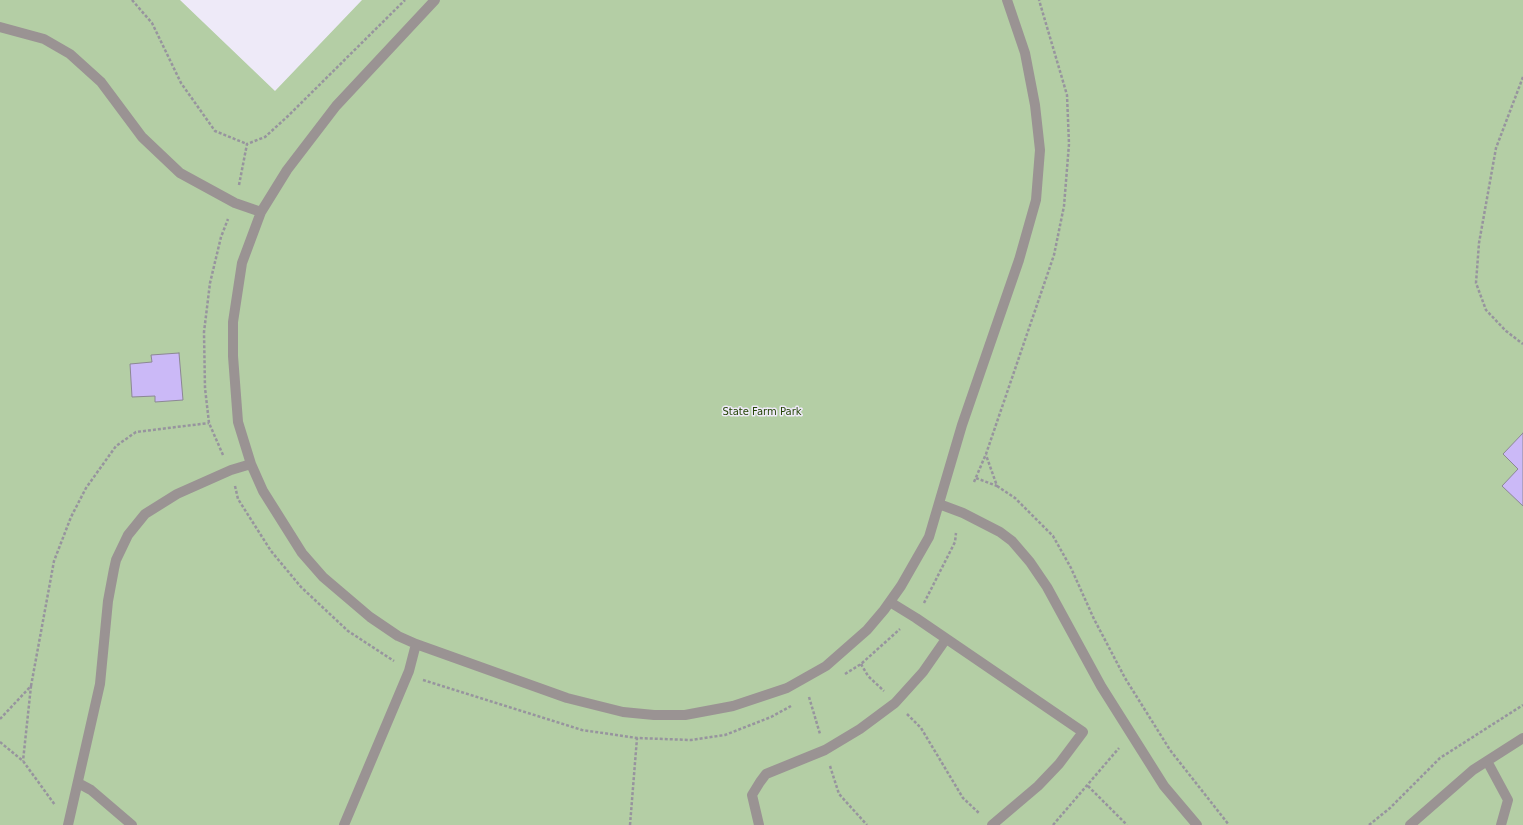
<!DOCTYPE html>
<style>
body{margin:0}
canvas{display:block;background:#eeeaf8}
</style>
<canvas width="1523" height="825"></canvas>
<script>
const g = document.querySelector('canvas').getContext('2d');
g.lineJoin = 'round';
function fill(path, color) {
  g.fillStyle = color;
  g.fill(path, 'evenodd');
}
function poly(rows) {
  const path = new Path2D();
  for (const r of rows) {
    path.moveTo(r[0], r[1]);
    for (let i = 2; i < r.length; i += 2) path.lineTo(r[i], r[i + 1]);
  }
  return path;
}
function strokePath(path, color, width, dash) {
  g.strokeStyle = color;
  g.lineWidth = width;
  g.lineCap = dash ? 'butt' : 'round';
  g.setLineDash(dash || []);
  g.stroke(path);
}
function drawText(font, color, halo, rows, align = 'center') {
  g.font = font + ' "DejaVu Sans",sans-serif';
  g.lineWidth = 3;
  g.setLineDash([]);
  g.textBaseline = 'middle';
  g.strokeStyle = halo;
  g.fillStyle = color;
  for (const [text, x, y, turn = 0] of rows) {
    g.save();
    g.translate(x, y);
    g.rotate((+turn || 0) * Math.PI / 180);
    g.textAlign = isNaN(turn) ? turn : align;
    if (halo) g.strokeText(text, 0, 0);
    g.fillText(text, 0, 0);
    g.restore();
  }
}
const green = poly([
 [0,0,180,0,275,91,362,0,1523,0,1523,825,0,825]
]);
const building = poly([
 [179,353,183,400,155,402,155,396,132,397,130,364,152,362,151,355,179,353],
 [1523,433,1523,506,1502,486,1518,469,1503,454,1523,433]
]);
const path = poly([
 [132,0,152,23,181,83,215,131,247,144],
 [1523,77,1496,148,1479,243,1476,283,1486,310,1506,331,1523,344],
 [239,185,247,144,265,137,288,116,405,0],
 [223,455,209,423,205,388,204,332,210,283,221,237,228,219],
 [976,478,997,486,986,455],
 [974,482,986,454,1054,255,1064,206,1069,144,1067,95,1039,0],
 [235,486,238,499,271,551,301,587,348,631,394,661],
 [997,486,1015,498,1053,536,1071,568,1094,619,1125,678,1170,750,1229,825],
 [924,603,955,542,956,533],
 [861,664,868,676,884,691],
 [845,674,861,664,900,629],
 [423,680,582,730,637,738,691,740,725,735,771,717,791,706],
 [31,686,54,561,71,517,86,488,116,446,136,432,209,423],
 [809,697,820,734],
 [907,714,921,728,963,798,980,814],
 [0,719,31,686,23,761],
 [0,742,23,761,55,805],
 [830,766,839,794,867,825],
 [1088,786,1127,825],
 [630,825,637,738],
 [1053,825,1119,748],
 [1369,825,1390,808,1440,758,1523,705]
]);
const minor = poly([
 [435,0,336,106,287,170,261,212,242,263,233,322,233,356,238,422,251,464,263,491,302,553,323,577,370,617,398,636,416,644,567,698,623,712,654,715,685,715,733,706,787,688,826,666,867,630,884,610,901,586,929,537,962,425,1019,260,1036,200,1040,150,1035,105,1025,53,1007,0],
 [0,27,44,39,70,54,101,82,142,137,180,173,235,203,261,212],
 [939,504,963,513,1000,532,1012,541,1030,562,1047,587,1101,686,1164,786,1197,825],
 [890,602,916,618,1083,732,1059,764,1038,786,992,825],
 [1487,761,1508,800,1501,825],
 [78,783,91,790,132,825],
 [68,825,100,684,108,601,114,569,116,560,128,535,145,514,177,494,231,470,251,464],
 [344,825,409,671,416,644],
 [759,825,752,795,760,782,766,774,825,750,860,729,895,703,923,672,946,639],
 [1410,825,1473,770,1523,738]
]);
const parkNames = [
 ["State Farm Park",762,412]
];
fill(green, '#b4cea5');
fill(building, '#cbb9f7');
strokePath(building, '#8c8894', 1);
strokePath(path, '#97949e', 2.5, [3, 2]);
strokePath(minor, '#9a9393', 10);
drawText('10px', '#244405', '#eeeaf8', parkNames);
</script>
